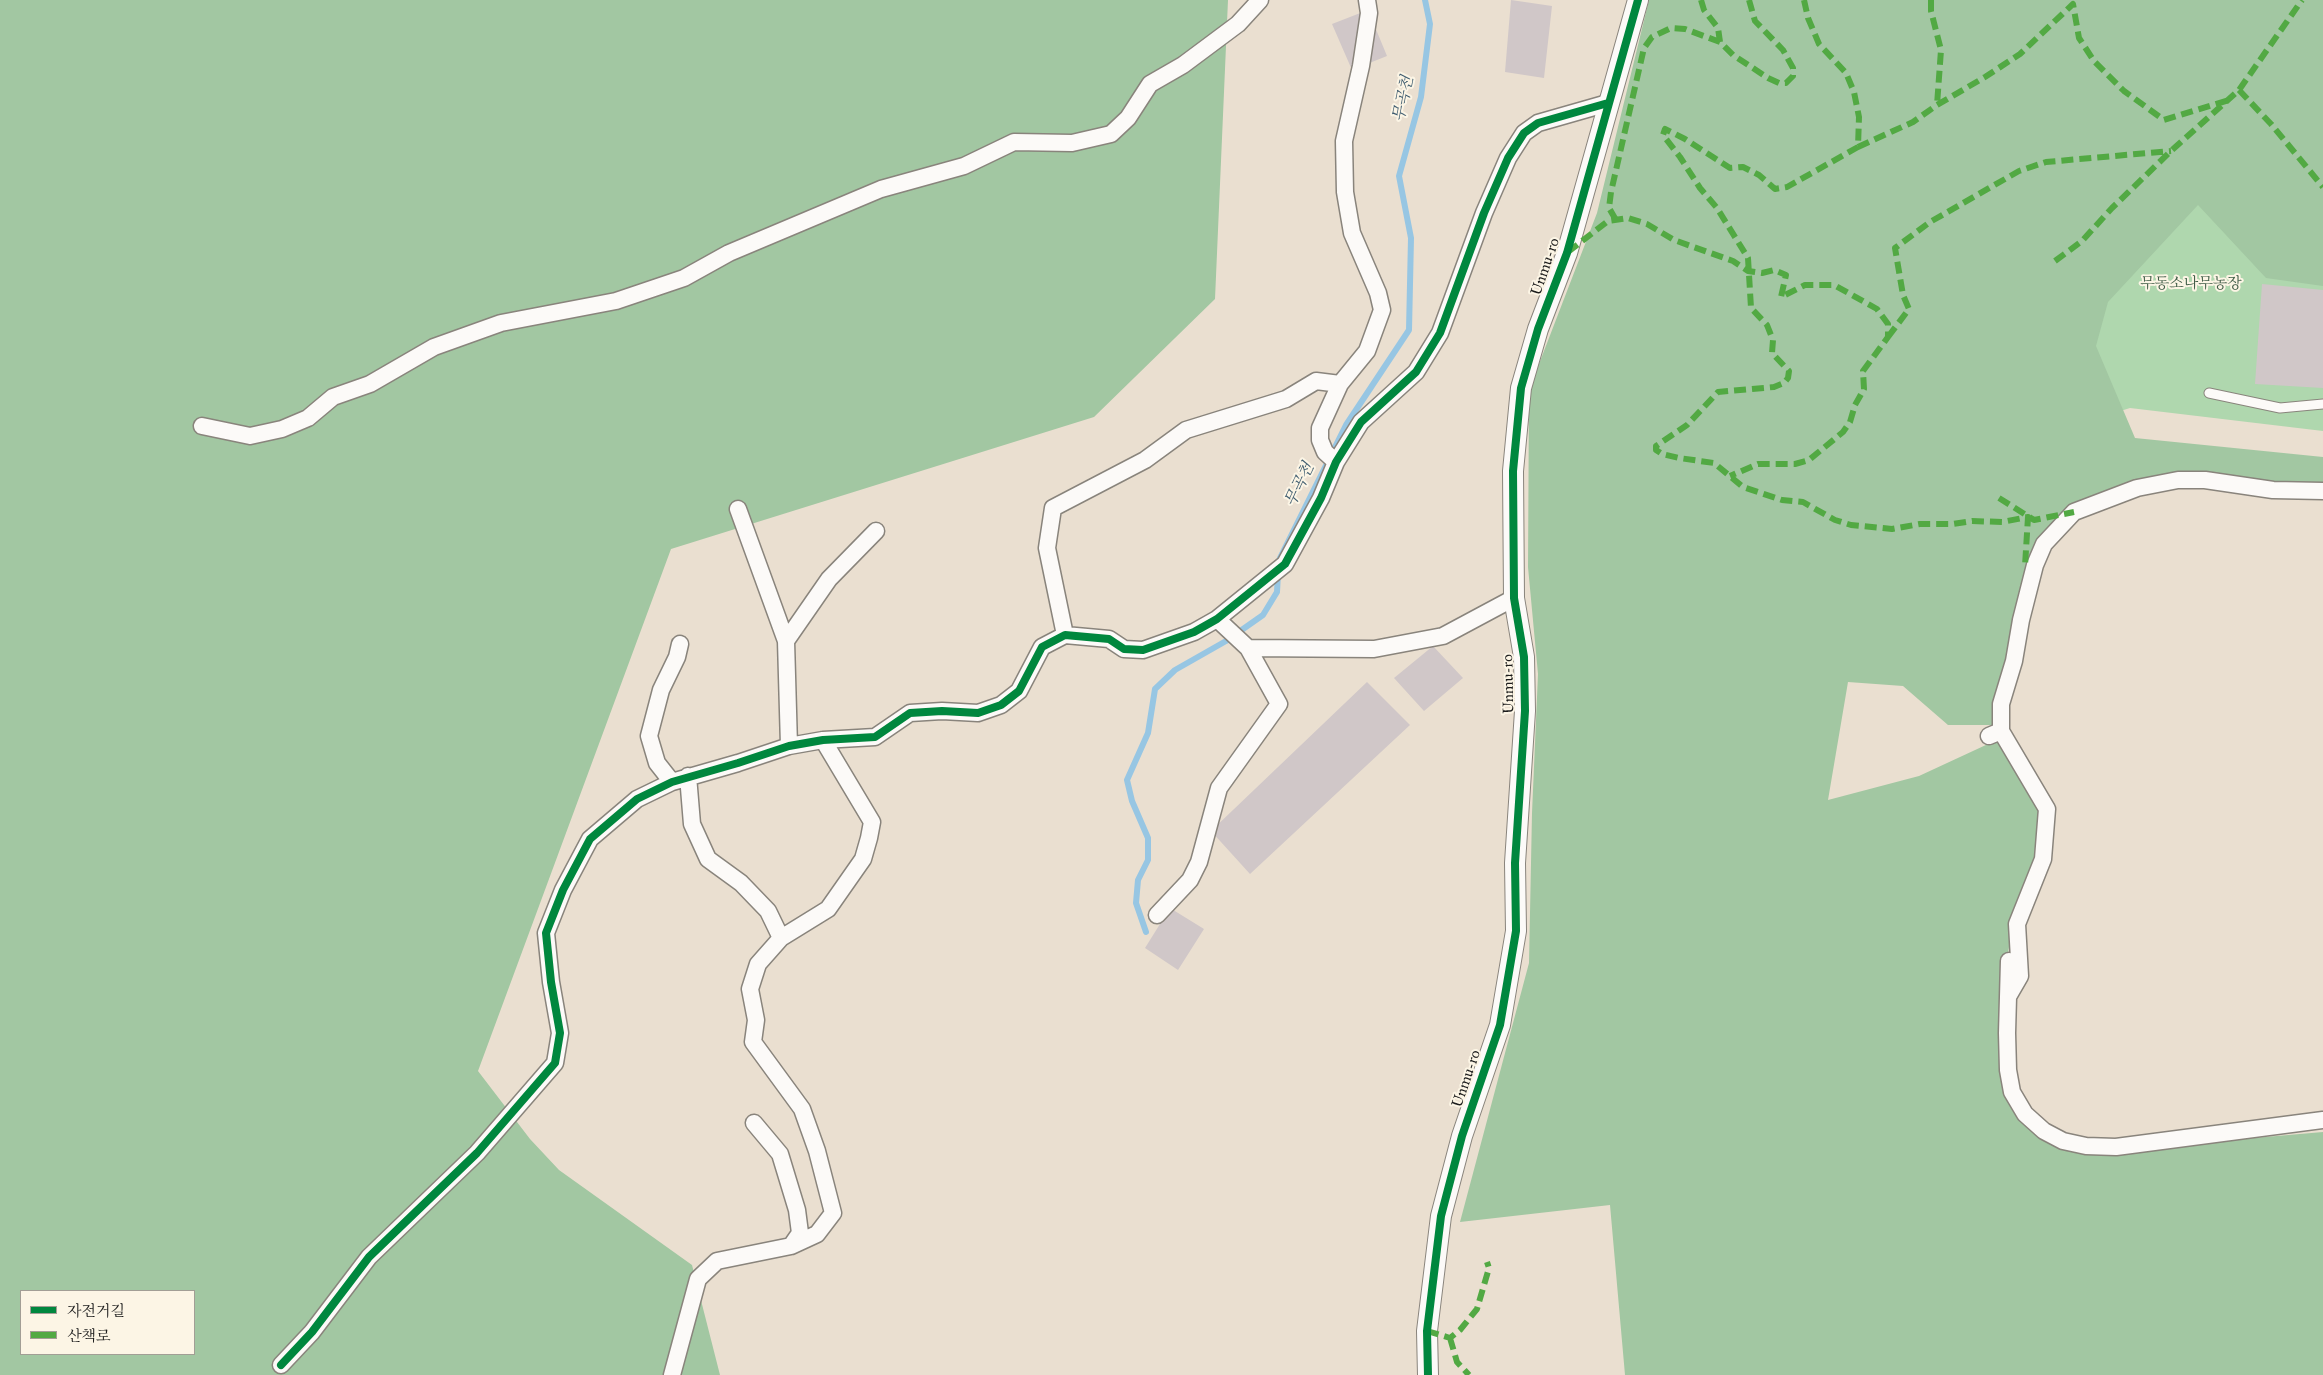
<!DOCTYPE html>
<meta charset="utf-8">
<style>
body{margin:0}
#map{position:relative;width:2323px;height:1375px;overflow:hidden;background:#eadfd0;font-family:"IM FELL Great Primer","Noto Serif KR",serif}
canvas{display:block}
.legend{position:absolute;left:20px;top:1290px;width:175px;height:65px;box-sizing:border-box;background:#fcf5e5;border:1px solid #a29e95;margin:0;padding:6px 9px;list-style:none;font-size:15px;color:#1c1c1c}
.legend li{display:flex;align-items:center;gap:10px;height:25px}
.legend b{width:25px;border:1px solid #a29e95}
</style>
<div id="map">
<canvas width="2323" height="1375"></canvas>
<ul class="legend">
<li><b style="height:6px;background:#00873e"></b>자전거길</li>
<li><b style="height:6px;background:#52a943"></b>산책로</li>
</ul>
</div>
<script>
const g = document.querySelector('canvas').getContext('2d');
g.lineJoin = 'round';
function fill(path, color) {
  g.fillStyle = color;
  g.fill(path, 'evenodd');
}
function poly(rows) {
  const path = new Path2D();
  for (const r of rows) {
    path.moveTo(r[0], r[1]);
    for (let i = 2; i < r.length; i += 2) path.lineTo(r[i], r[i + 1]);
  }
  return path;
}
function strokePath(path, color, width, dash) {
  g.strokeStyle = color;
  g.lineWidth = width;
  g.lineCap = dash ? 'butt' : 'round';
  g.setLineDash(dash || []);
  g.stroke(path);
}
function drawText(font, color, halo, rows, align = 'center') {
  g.font = font + ' "IM FELL Great Primer","Noto Serif KR",serif';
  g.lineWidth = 4;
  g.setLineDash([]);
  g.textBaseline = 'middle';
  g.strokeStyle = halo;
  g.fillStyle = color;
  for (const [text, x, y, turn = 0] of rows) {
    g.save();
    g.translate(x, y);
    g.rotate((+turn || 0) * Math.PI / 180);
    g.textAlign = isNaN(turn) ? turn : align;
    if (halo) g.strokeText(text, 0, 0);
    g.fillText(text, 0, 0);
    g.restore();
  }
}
const green = poly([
 [2323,0,2323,431,2130,408,2098,418,2021,176]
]);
const forest = poly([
 [0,0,1228,0,1215,299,1094,417,671,549,478,1071,530,1139,559,1170,692,1265,720,1375,0,1375],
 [21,1291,194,1291,194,1354,21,1354],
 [1649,0,2323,0,2323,286,2266,278,2198,205,2108,302,2096,346,2135,438,2323,457,2323,487,2137,485,2053,528,1996,725,1948,725,1903,686,1848,682,1828,800,1919,776,2001,738,2044,810,2040,859,2013,925,2006,964,2005,1082,2024,1119,2092,1152,2323,1132,2323,1375,1625,1375,1610,1205,1460,1222,1529,963,1532,813,1538,674,1528,567,1529,390,1597,213]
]);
const stream = poly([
 [1280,558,1346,425,1409,330,1411,238,1399,176,1421,97,1430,24,1425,0],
 [1146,932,1136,903,1138,880,1148,860,1148,838,1132,801,1127,780,1148,733,1155,689,1175,670,1226,641,1263,615,1277,592,1278,573]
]);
const building = poly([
 [1511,0,1552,6,1544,78,1505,72],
 [1368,10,1387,56,1352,70,1332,24],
 [2262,284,2323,290,2323,388,2255,384],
 [1433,646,1463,678,1424,711,1394,678],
 [1367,682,1410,725,1250,874,1211,831],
 [1170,908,1204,929,1178,970,1145,948]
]);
const service = poly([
 [2209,393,2280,408,2323,404]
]);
const minor = poly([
 [202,426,250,436,282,429,308,418,333,397,370,384,434,347,501,323,616,301,684,278,729,253,881,189,964,166,1014,142,1072,143,1111,134,1128,118,1150,84,1183,65,1238,24,1260,0],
 [1336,462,1325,452,1320,440,1320,428,1340,384,1367,351,1382,310,1378,293,1352,233,1345,192,1344,141,1361,66,1369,13,1367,0],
 [738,509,786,641],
 [1065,635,1047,548,1053,508,1145,460,1186,430,1286,399,1316,381,1340,384],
 [1248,648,1374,649,1443,636,1514,598],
 [2001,731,2001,704,2014,661,2021,620,2035,565,2044,544,2074,512,2137,488,2178,480,2205,480,2273,490,2323,491],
 [1989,736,2001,731,2047,809,2043,859,2017,924,2020,976,2009,995],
 [789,746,786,641,829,579,876,531],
 [672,782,657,763,649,736,661,690,677,657,680,644],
 [1157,915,1190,880,1199,862,1219,788,1279,704,1248,648,1217,619],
 [781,938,828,909,863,859,869,838,872,822,823,740],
 [2009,961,2007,1033,2008,1070,2012,1092,2025,1114,2044,1131,2063,1141,2086,1146,2116,1147,2323,1120],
 [754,1123,780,1154,797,1210,800,1233,791,1246],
 [281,1365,312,1332,369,1257,477,1153,555,1063,560,1033,551,982,546,933,563,890,590,839,637,799,672,782,738,763,789,746,823,740,875,737,910,713,942,711,978,713,1001,705,1019,691,1042,647,1065,635,1109,639,1124,649,1143,650,1194,632,1217,619,1285,564,1321,498,1336,462,1361,422,1416,372,1440,333,1484,213,1508,158,1524,133,1538,123,1608,103],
 [672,1375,698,1279,717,1261,791,1246,817,1234,833,1213,817,1151,802,1109,753,1042,756,1020,750,989,758,964,781,938,768,911,741,883,708,859,692,824,688,776]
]);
const tertiary = poly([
 [1428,1375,1427,1331,1441,1216,1462,1136,1500,1025,1516,931,1515,863,1525,711,1524,657,1514,598,1513,471,1521,388,1538,329,1567,253,1638,0]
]);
const quiet = poly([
 [1701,0,1704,10,1718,28,1720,42],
 [1804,0,1808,18,1819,44,1846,73,1854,92,1859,117,1858,147,1787,187,1775,189,1759,175,1743,167,1730,168,1685,139,1665,129,1663,135,1680,157,1700,188,1717,208,1748,258,1751,308,1767,325,1773,340,1772,353,1789,371,1788,378,1784,383,1774,387,1718,392,1687,425,1656,446,1656,450,1662,454,1679,458,1714,463,1743,487,1782,500,1803,502,1835,520,1851,525,1892,529,1920,524,1953,524,1972,521,2002,522,2028,517,2025,566],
 [1931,0,1931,11,1941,50,1937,105],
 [2239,90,2271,124,2323,187],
 [1858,147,1913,122,1937,105,1985,77,2020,54,2073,4,2079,38,2094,61,2124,91,2164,120,2229,100],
 [1616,220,1609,208,1611,192,1644,48,1652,37,1671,28,1685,29,1720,42,1733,55,1768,78,1779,83,1786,83,1793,76,1793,68,1783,50,1755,21,1749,0],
 [1568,252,1608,221,1628,218,1647,224,1674,240,1733,261,1748,271,1762,273,1774,270,1786,275,1781,297,1805,285,1834,285,1877,309,1888,324,1888,337,1863,371,1864,389,1855,405,1850,422,1843,432,1809,460,1795,464,1758,464,1730,476],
 [2055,261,2082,241,2112,208,2171,151,2239,90,2302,0],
 [1888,337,1909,309,1903,295,1895,248,1930,222,2019,171,2046,162,2171,151],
 [1999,498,2034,520,2074,512],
 [1427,1331,1450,1338,1460,1330,1477,1309,1489,1268,1487,1262],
 [1450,1338,1457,1362,1469,1375]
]);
const cycleway = poly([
 [281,1365,312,1332,369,1257,477,1153,555,1063,560,1033,551,982,546,933,563,890,590,839,637,799,672,782,738,763,789,746,823,740,875,737,910,713,942,711,978,713,1001,705,1019,691,1042,647,1065,635,1109,639,1124,649,1143,650,1194,632,1217,619,1285,564,1321,498,1336,462,1361,422,1416,372,1440,333,1484,213,1508,158,1524,133,1538,123,1608,103],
 [1428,1375,1427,1331,1441,1216,1462,1136,1500,1025,1516,931,1515,863,1525,711,1524,657,1514,598,1513,471,1521,388,1538,329,1567,253,1638,0]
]);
const streetNames = [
 ["Unmu-ro",1546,267,-71],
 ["Unmu-ro",1509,684,-91],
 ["Unmu-ro",1467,1079,-71]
];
const parkNames = [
 ["무동소나무농장",2191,284]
];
const waterNames = [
 ["무곡천",1404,99,-78],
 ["무곡천",1300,485,-64]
];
fill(green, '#afd7ae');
fill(forest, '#a2c7a2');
strokePath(stream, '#97c6e3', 6);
fill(building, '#d0c7c8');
strokePath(service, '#89847c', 11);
strokePath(minor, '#89847c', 19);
strokePath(tertiary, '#89847c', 22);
strokePath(service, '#fcfaf8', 9);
strokePath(minor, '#fcfaf8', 16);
strokePath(tertiary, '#fcfaf8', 20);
strokePath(quiet, '#52a943', 6, [12, 6]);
strokePath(cycleway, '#00873e', 8);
drawText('15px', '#1c1c1c', '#fcf5e5', streetNames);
drawText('15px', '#3f5b46', '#fcf5e5', parkNames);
drawText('italic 16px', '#3f5c6f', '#fcf5e5', waterNames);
</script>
